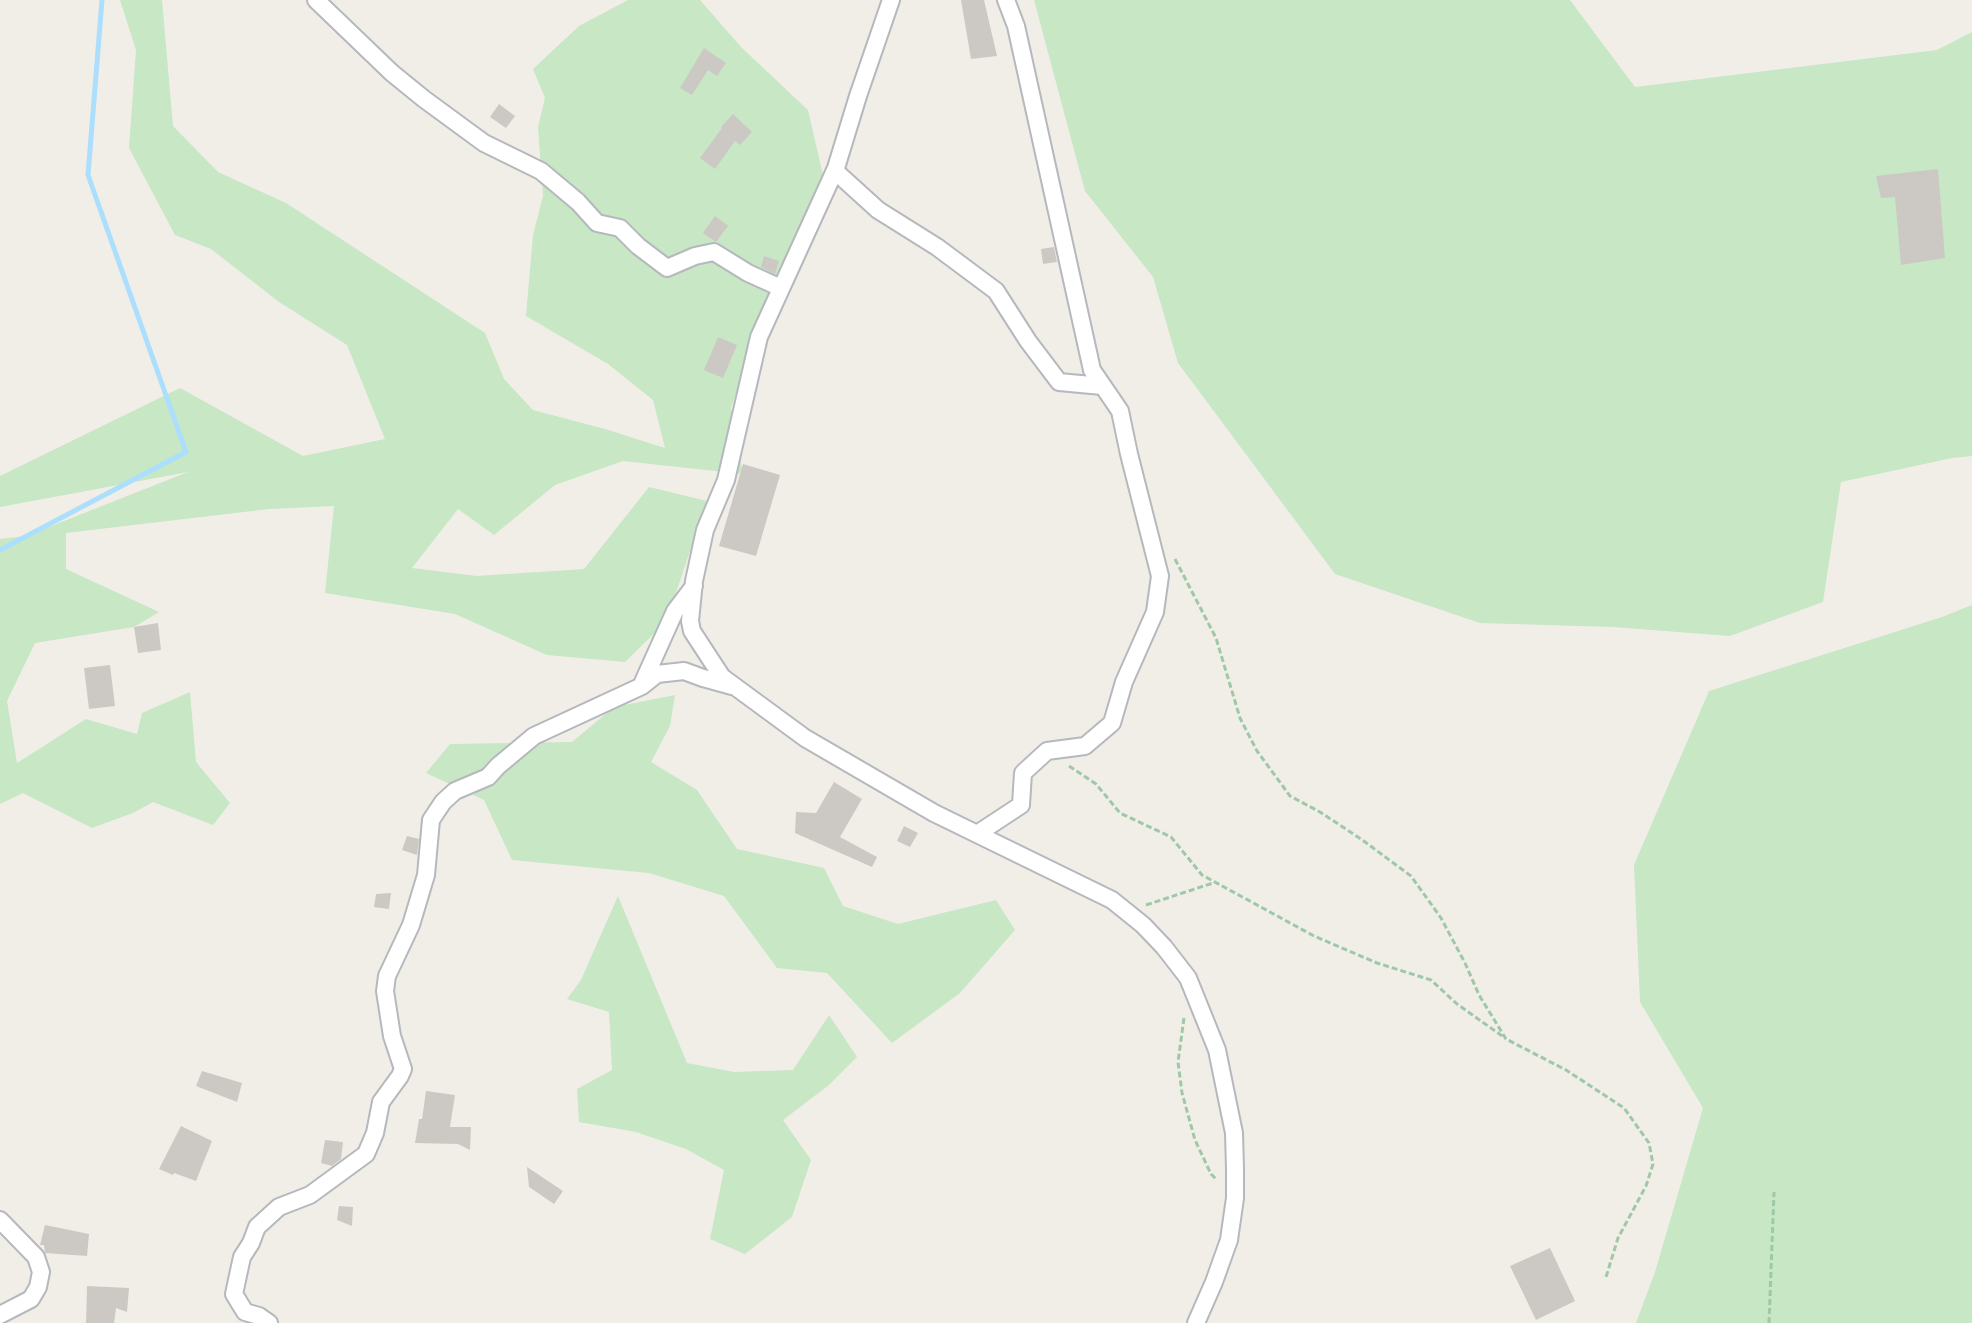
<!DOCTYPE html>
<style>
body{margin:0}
canvas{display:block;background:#f1eee8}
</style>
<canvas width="1972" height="1323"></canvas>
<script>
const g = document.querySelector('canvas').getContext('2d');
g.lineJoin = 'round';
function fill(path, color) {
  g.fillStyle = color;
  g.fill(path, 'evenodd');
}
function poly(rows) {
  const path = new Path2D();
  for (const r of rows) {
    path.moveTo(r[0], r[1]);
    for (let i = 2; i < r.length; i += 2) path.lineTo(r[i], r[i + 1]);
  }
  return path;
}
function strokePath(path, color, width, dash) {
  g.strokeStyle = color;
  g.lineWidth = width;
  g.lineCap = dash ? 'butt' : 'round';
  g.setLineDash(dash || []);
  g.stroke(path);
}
const green = poly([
 [120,0,162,0,173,126,218,172,286,203,485,333,504,379,533,410,605,429,665,448,653,400,608,364,526,316,533,235,543,196,538,127,545,98,533,69,579,26,628,0,700,0,741,47,808,110,823,175,758,328,731,408,743,474,623,461,555,485,494,535,458,509,412,568,477,576,584,569,649,487,707,501,666,622,625,662,547,655,455,614,325,593,334,506,269,509,66,533,66,569,159,612,134,627,35,643,7,701,17,763,86,719,137,734,142,713,190,692,196,762,230,803,213,825,153,802,133,813,92,828,23,793,0,804,0,539,26,536,188,472,0,507,0,476,180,388,303,456,385,439,347,345,279,302,211,249,175,235,129,148,136,50],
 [1034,0,1570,0,1635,87,1937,50,1972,32,1972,456,1952,458,1841,482,1823,602,1730,636,1613,627,1480,623,1335,574,1178,363,1153,277,1085,191],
 [1972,605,1972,1323,1636,1323,1655,1272,1703,1108,1640,1002,1634,865,1709,691,1942,617],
 [675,695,670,726,651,762,697,790,737,849,824,868,843,906,898,924,996,900,1015,930,960,993,892,1043,827,973,777,968,724,896,649,873,512,860,484,800,426,773,450,744,572,742,614,707],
 [618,896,687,1063,734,1072,793,1070,829,1015,857,1057,829,1085,783,1120,811,1160,792,1217,745,1254,710,1239,724,1170,686,1149,636,1132,579,1122,577,1089,612,1070,609,1012,567,999,581,980]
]);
const stream = poly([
 [0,550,186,452,88,175,102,0]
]);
const building = poly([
 [961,0,984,0,997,56,971,59],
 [704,48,726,63,717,76,708,70,692,95,680,88],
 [499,104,515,116,506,128,490,117],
 [733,114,752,132,740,145,735,141,715,169,700,158,722,128,721,127],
 [1938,169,1945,258,1901,265,1895,197,1881,198,1876,176],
 [715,216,728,226,716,242,703,233],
 [1054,247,1057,262,1043,264,1041,249],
 [764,256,779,261,775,274,761,267],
 [718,337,737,345,723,378,704,370],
 [743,464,780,475,756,556,719,546],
 [158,623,161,650,138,653,134,627],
 [110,665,115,706,89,709,84,668],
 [834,782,862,799,840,837,877,857,872,867,795,833,796,812,816,813],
 [904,826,918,833,910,847,897,841],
 [407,836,419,839,417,855,402,850],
 [391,893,389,909,374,907,376,894],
 [202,1071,242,1083,237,1102,196,1086],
 [426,1091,455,1095,450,1127,471,1127,470,1150,458,1144,415,1143,419,1119,422,1119],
 [181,1126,212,1141,196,1181,174,1173,173,1175,159,1169],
 [325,1140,343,1142,341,1159,332,1166,321,1163],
 [527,1167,563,1191,554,1204,529,1187],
 [339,1206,353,1207,352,1226,337,1220],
 [45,1225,89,1234,87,1256,45,1253,44,1245,40,1245],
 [1550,1248,1575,1301,1536,1320,1510,1266],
 [87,1286,129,1288,127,1312,116,1308,114,1323,86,1323]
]);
const path = poly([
 [1175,559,1216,638,1240,718,1257,751,1290,796,1320,812,1361,839,1411,876,1441,918,1465,963,1479,995,1506,1039,1566,1070,1624,1108,1649,1143,1653,1164,1646,1186,1618,1238,1606,1277],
 [1069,766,1096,784,1120,813,1171,837,1202,875,1314,936,1377,963,1431,980,1457,1004,1505,1038],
 [1146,905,1216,882],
 [1184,1018,1178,1062,1182,1093,1195,1140,1211,1174,1217,1180],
 [1769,1323,1774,1192]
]);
const minor = poly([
 [316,0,392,73,424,99,484,143,541,171,578,202,597,223,620,228,638,246,667,268,695,256,714,252,748,273,781,288],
 [891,0,858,96,836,168,759,337,726,480,705,530,694,581,690,621,692,631,722,677,805,738,934,813,1112,900,1143,925,1164,947,1188,978,1217,1050,1234,1133,1235,1169,1235,1198,1229,1240,1214,1282,1196,1323],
 [835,171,878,210,937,247,996,291,1028,341,1059,382,1102,386],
 [643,682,675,611,694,586],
 [977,834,1021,805,1023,773,1047,751,1085,746,1112,723,1124,682,1155,612,1160,576,1129,454,1120,411,1092,370,1016,26,1006,0],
 [0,1220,36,1257,41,1272,38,1287,31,1299,0,1315],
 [269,1323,259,1316,245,1312,234,1294,242,1257,251,1243,257,1227,279,1207,310,1195,366,1154,375,1133,381,1102,400,1076,403,1069,392,1036,385,991,387,976,411,925,426,875,431,820,443,802,455,791,488,777,498,766,534,736,642,686,657,674,684,671,703,678,732,686]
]);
fill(green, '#c7e7c5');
strokePath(stream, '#abdffd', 5);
fill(building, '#ccc9c5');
strokePath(minor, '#b5b8bc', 20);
strokePath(path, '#9fc8a8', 3, [6, 3]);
strokePath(minor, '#fff', 16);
</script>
